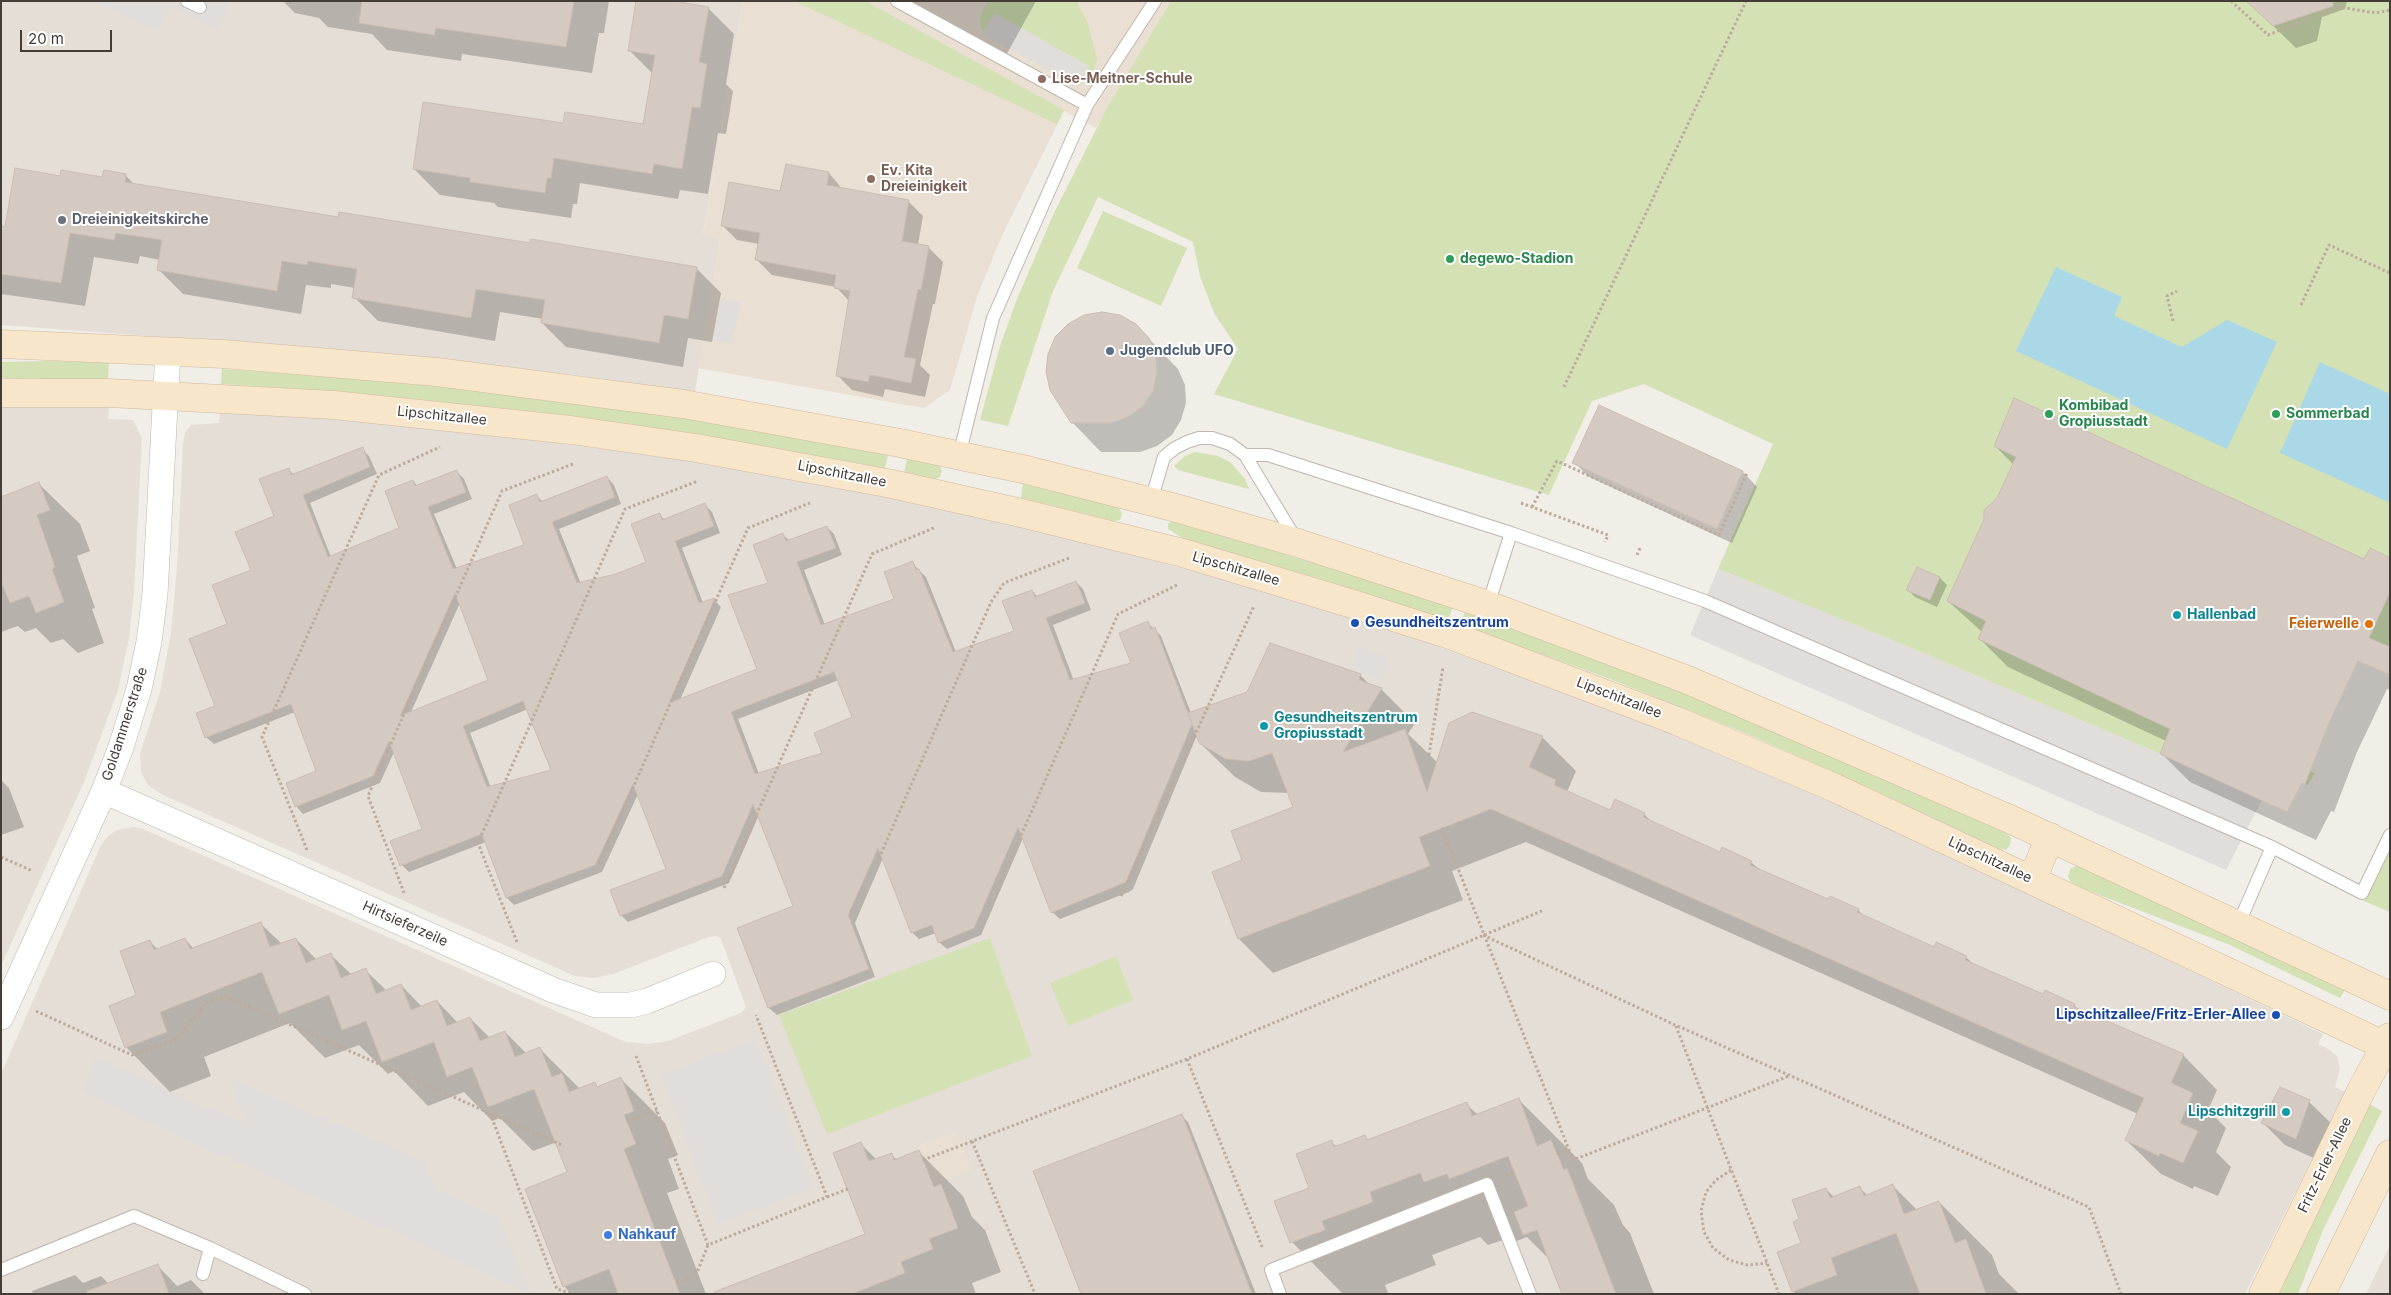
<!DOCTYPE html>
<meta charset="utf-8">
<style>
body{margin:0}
#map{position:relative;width:2391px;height:1295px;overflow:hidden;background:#f1ede7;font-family:Inter,sans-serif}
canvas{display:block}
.frame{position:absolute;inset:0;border:2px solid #443c37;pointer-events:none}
.scale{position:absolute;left:20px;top:30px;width:92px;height:22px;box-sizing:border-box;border:2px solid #443c37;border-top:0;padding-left:6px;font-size:15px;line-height:18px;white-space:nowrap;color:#443c37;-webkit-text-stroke:4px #fff;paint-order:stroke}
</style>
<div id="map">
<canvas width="2391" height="1295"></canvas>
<div class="frame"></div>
<div class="scale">20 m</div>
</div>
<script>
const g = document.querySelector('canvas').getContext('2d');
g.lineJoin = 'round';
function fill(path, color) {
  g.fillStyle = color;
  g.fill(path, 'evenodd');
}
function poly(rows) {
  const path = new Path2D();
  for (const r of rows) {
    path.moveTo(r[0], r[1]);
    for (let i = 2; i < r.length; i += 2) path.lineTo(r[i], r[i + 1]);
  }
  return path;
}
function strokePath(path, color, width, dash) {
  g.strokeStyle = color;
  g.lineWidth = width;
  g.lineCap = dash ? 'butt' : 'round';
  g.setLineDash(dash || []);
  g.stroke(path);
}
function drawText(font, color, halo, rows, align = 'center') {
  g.font = font + ' Inter,sans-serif';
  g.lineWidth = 4;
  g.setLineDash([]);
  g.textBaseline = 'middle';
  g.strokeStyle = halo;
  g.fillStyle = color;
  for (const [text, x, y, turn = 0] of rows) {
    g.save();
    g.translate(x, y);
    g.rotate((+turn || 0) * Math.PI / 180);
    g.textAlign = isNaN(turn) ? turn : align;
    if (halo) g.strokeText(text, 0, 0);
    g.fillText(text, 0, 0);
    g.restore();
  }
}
const residential = poly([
 [1,1,743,1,703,234,720,238,695,392,576,375,404,355,1,325],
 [1,406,109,407,108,419,133,420,142,438,134,593,129,638,118,690,84,782,1,966],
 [220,412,345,420,536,440,879,487,1233,582,1406,635,1607,708,1747,764,1863,815,2323,1034,2318,1044,2330,1050,2337,1056,2340,1069,2335,1087,2345,1092,2245,1294,1,1294,1,1074,101,845,108,836,117,830,134,827,143,829,626,1042,649,1044,668,1041,741,1013,746,1007,721,939,717,936,709,937,613,974,593,978,575,976,163,795,148,785,141,772,140,754,160,692,171,633,177,567,183,444,185,433,191,425,219,423],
 [2390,1245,2390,1294,2366,1294]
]);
const education = poly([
 [743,1,1171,1,1096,128,1064,111,1002,235,977,297,950,390,924,408,698,368,720,239,703,235],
 [956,1131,972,1169,936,1185,918,1145]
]);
const green = poly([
 [794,1,865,1,1064,110,1057,124],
 [989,1,1076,1,1087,21,1097,59,1091,78,1077,86,1089,66,994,14,984,31,982,30,980,19,983,9],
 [1171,1,2390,1,2390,675,2358,661,2329,723,2310,771,2315,773,2308,785,2302,783,2287,812,2160,754,1918,651,1718,569,1773,444,1644,384,1592,401,1549,495,1214,394,1238,349,1214,313,1200,276,1193,242,1098,197,1053,291,1008,426,980,420,1000,346,1017,299,1054,213,1107,108],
 [1103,211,1187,248,1161,306,1077,268],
 [47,361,109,362,108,380,1,378,1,362],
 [222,369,384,381,499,393,691,419,888,455,885,468,691,434,546,413,345,392,221,384],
 [1195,452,1218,456,1230,462,1245,479,1249,489,1178,470,1174,466,1185,456],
 [907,459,939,465,942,470,940,477,935,479,904,472],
 [1023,484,1118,507,1122,513,1120,520,1114,521,1021,498],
 [1173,521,1357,576,1453,607,1448,620,1317,578,1186,540,1168,529,1168,524],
 [1465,612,1654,681,1781,734,2006,833,2011,838,2010,845,2006,850,1998,849,1863,785,1742,732,1610,679,1460,625],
 [2390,847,2390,912,2364,901],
 [2076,866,2081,867,2346,988,2340,998,2230,945,2081,888,2071,882,2068,877,2070,869],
 [990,938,1032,1056,827,1134,779,1015],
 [1116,956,1133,1000,1068,1026,1050,983],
 [2369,1104,2382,1111,2323,1230,2298,1294,2279,1294]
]);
const parking = poly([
 [94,1,231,1,218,29,170,7,158,31],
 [994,13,1089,66,1077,86,982,34],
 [721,298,741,303,732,344,712,340],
 [1718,569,1918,651,2160,754,2262,800,2226,870,1690,635],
 [1359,647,1390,658,1383,680,1351,670],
 [756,1039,813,1188,718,1224,661,1075],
 [96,1057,245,1125,231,1079,425,1161,437,1190,499,1218,531,1294,81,1092]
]);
const water = poly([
 [2056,267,2122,297,2114,316,2182,347,2227,320,2277,342,2227,449,2016,351],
 [2320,362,2390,394,2390,503,2280,453]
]);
const shadow = poly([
 [283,1,609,1,604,33,599,33,592,73,462,54,461,61,387,50,372,34,328,27,319,18,295,13],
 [899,1,1036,1,1004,59],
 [2258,1,2347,1,2345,9,2322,17,2317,41,2296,48,2256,9],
 [708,8,734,34,726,84,733,91,726,134,718,133,708,194,680,190,678,199,580,183,577,204,573,204,571,218,498,207,494,203,440,195,414,169,564,124,644,126,653,74,629,50],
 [829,173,843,190,908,201,923,216,918,245,928,247,943,262,935,304,933,304,920,365,930,375,925,397,885,389,883,397,852,390,837,375,850,302,836,287,772,275,757,260,759,244,737,240,722,225,781,193],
 [125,175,135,185,340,218,697,269,721,293,712,342,688,338,683,367,566,347,542,323,543,319,500,312,495,341,378,321,354,297,355,288,331,284,331,288,306,285,301,314,183,294,159,270,160,260,140,256,138,264,94,257,85,306,1,294,1,236,61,177,103,178],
 [1136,325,1178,369,1185,385,1186,403,1181,420,1172,435,1157,446,1140,452,1101,452,1072,422],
 [1599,406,1743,472,1757,487,1732,543,1589,477,1574,462],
 [1995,446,2364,561,2390,559,2390,690,2387,689,2357,752,2334,812,2331,811,2316,840,2190,782,2161,753,2166,741,2008,667,1979,638,1982,632,1948,601,2014,465],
 [362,449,369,456,377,474,310,503,331,557,401,529,413,481,418,487,457,472,464,479,472,499,434,514,457,569,526,545,537,496,543,502,607,477,614,485,621,504,559,529,581,584,616,575,647,563,659,514,665,520,705,505,712,512,720,533,682,548,703,603,714,600,721,607,680,700,759,670,770,584,783,535,790,541,827,527,834,534,842,555,804,570,825,625,896,599,912,563,926,577,956,652,1016,632,1032,591,1038,597,1076,582,1083,589,1091,610,1053,625,1074,681,1133,664,1148,623,1161,636,1191,713,1360,675,1370,685,1381,689,1415,723,1408,734,1438,763,1542,737,1576,771,1567,792,1611,812,1644,814,1653,823,1721,853,1751,862,1760,870,1829,901,1858,910,1866,918,1935,948,1966,957,1974,965,2044,996,2074,1005,2081,1012,2183,1055,2217,1090,2208,1110,2226,1128,2216,1152,2231,1167,2218,1196,2194,1186,2193,1189,2161,1174,2126,1140,2138,1114,1526,842,1452,871,1463,900,1273,973,1239,939,1243,861,1294,808,1289,793,1261,792,1235,777,1200,743,1197,735,1133,889,1129,892,1060,919,1052,912,1023,838,981,935,947,949,939,942,936,933,919,939,912,932,883,858,855,923,875,977,777,1015,769,1008,739,928,794,907,759,815,729,883,628,922,621,915,667,870,638,794,602,872,514,905,507,898,486,842,409,872,402,865,424,830,394,752,380,783,303,814,296,806,318,771,295,712,214,744,206,737,217,707,228,624,275,517,288,469,294,475],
 [460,603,490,680,411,712],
 [839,680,853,718,823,754,759,774,738,719],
 [528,709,552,771,491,788,470,733],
 [39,484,80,524,90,551,77,556,95,608,92,609,104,643,78,653,63,639,51,643,36,628,25,632,18,626,1,632,1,498],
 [1917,568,1940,578,1947,585,1937,607,1915,597,1908,590],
 [1,780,9,788,24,827,1,835],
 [260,923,282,944,296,939,317,960,331,955,352,975,365,970,387,991,401,985,422,1007,437,1001,458,1023,470,1018,490,1038,505,1032,527,1054,540,1049,580,1089,594,1083,598,1087,621,1079,665,1123,678,1155,668,1159,679,1189,667,1193,706,1294,571,1294,564,1286,569,1173,557,1142,533,1151,500,1118,492,1121,464,1092,428,1106,394,1071,388,1074,359,1045,325,1058,290,1023,204,1057,211,1076,170,1092,126,1047,150,941,158,950,185,939,194,949],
 [2280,1089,2309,1102,2332,1124,2318,1160,2285,1145,2263,1123],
 [1519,1100,1582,1163,1588,1179,1614,1205,1623,1225,1630,1233,1654,1294,1563,1294,1550,1260,1527,1237,1514,1242,1509,1238,1488,1245,1480,1237,1432,1255,1436,1265,1385,1285,1388,1293,1343,1294,1292,1242,1331,1142,1337,1147,1365,1137,1369,1141,1466,1104,1478,1115],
 [1181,1115,1188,1122,1256,1294,1082,1294],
 [861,1144,877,1160,891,1154,897,1160,919,1152,963,1196,972,1217,985,1230,1001,1272,972,1283,976,1294,713,1294,866,1234],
 [1893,1186,1917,1210,1939,1202,1992,1255,1999,1274,2019,1294,1795,1294,1778,1253,1803,1244,1801,1220,1826,1189,1834,1197,1860,1188,1868,1196],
 [158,1266,177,1286,191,1280,205,1294,33,1294,32,1291,75,1275,83,1283,101,1276,109,1284]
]);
const building = poly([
 [362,1,574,1,566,47,436,28,434,35,359,23,362,1],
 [636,1,674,1,709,7,699,62,707,64,700,108,692,107,682,169,654,164,652,174,554,158,551,178,547,178,545,193,470,182,470,178,413,169,423,102,563,123,565,112,643,124,655,55,628,51,636,1],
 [2246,1,2333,1,2333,6,2273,26,2246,1],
 [786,164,829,172,827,185,909,200,902,241,929,246,921,290,918,289,904,357,916,359,911,383,870,375,868,382,836,376,850,291,834,288,836,275,755,260,760,233,721,226,729,182,780,191,786,164],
 [15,168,60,176,61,170,102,177,104,170,126,174,125,182,338,217,339,212,530,243,531,239,697,267,688,319,664,315,659,343,541,323,545,300,476,289,471,318,352,298,357,269,308,261,307,265,282,261,277,291,157,270,162,240,116,233,114,240,70,233,61,283,1,274,1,226,5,227,15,168],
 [1102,312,1120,315,1136,324,1149,338,1156,355,1157,373,1153,391,1143,406,1128,417,1111,423,1071,423,1050,390,1046,372,1048,354,1055,337,1068,324,1084,315,1102,312],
 [2014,398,2364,559,2370,548,2390,558,2390,592,2369,638,2390,647,2390,675,2358,661,2329,723,2305,784,2302,783,2287,812,2160,754,2170,729,1978,639,1986,621,1947,601,1984,519,1984,510,1997,498,2016,457,1994,446,2014,398],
 [1599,405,1743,471,1717,529,1572,463,1599,405],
 [363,447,370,467,303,495,328,557,399,528,385,491,413,480,415,486,457,470,466,492,428,507,453,569,524,545,509,505,537,494,540,502,607,476,615,497,552,522,577,583,616,574,646,562,631,524,660,513,662,520,705,503,714,526,675,541,699,603,715,598,669,703,757,669,728,595,768,583,753,545,783,533,786,541,827,526,836,548,797,562,821,625,894,599,884,572,913,561,916,570,919,569,953,652,1014,631,1002,601,1032,590,1035,597,1076,581,1085,603,1046,618,1070,680,1131,663,1119,633,1148,621,1151,629,1155,627,1192,724,1126,882,1051,913,1018,827,974,928,938,943,932,925,911,933,878,848,848,915,869,969,768,1008,737,928,793,906,753,804,722,876,620,916,610,890,666,869,633,784,595,865,506,898,482,834,400,866,390,841,422,829,389,741,373,776,295,807,286,783,316,771,291,704,205,738,196,713,215,706,189,639,227,624,212,585,251,570,235,532,274,516,259,479,289,468,291,475,363,447],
 [455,593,488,680,400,716,455,593],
 [834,672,852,717,814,733,822,753,755,774,731,712,834,672],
 [523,701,551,770,487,787,463,726,523,701],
 [39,482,50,510,37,515,55,567,52,569,64,602,36,613,29,596,10,603,1,582,1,497,39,482],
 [1917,567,1940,577,1930,600,1906,590,1917,567],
 [1270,643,1361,674,1359,680,1382,688,1343,752,1405,729,1427,792,1449,723,1472,712,1543,736,1529,767,1556,780,1554,785,1610,810,1615,799,1645,813,1643,817,1720,852,1722,847,1752,861,1750,865,1828,899,1830,896,1859,909,1857,912,1934,947,1936,942,1967,956,1965,960,2043,994,2045,990,2075,1004,2074,1007,2184,1054,2171,1083,2193,1093,2180,1123,2198,1131,2183,1163,2160,1153,2159,1156,2125,1140,2144,1098,1491,809,1419,837,1430,866,1238,939,1212,872,1242,860,1231,831,1293,807,1272,753,1249,761,1226,759,1199,743,1188,713,1247,692,1270,643],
 [261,922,270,947,296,938,306,963,331,953,341,978,366,968,376,994,401,984,411,1010,437,1000,447,1026,470,1017,480,1041,505,1031,515,1057,540,1047,552,1077,562,1073,569,1092,595,1082,597,1087,621,1077,634,1111,624,1115,636,1144,624,1149,680,1294,618,1294,609,1269,563,1287,525,1189,567,1172,534,1089,488,1107,472,1067,447,1077,434,1042,382,1062,366,1021,342,1030,329,995,279,1014,262,972,160,1012,167,1032,125,1048,109,1006,136,995,120,951,150,940,154,950,185,938,190,949,261,922],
 [2280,1087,2310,1100,2296,1139,2261,1123,2280,1087],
 [1519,1098,1537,1146,1551,1140,1564,1170,1567,1168,1616,1294,1562,1294,1537,1230,1523,1235,1514,1212,1528,1206,1508,1156,1449,1179,1447,1174,1424,1182,1420,1173,1370,1192,1373,1202,1322,1221,1325,1230,1290,1243,1274,1201,1309,1188,1296,1154,1332,1140,1334,1147,1365,1135,1367,1140,1467,1102,1472,1116,1519,1098],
 [1182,1114,1252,1294,1081,1294,1033,1171,1182,1114],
 [861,1142,869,1161,892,1153,894,1160,919,1150,934,1187,941,1184,958,1228,929,1239,933,1249,901,1262,905,1273,852,1294,714,1294,714,1292,865,1234,833,1153,861,1142],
 [1893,1184,1904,1214,1939,1201,1955,1243,1966,1239,1986,1294,1920,1294,1896,1233,1831,1258,1837,1275,1792,1292,1777,1252,1801,1243,1793,1222,1799,1219,1792,1200,1826,1188,1830,1198,1860,1186,1864,1196,1893,1184],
 [158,1264,169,1294,87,1294,87,1291,158,1264]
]);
const path = poly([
 [2231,1,2268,35,2339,7,2376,13,2390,10],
 [2301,305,2329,245,2390,273],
 [2173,321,2167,296,2177,291],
 [1564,387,1746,1],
 [1521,503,1608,535,1605,542],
 [1532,507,1557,461,1719,535,1747,473],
 [1637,555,1641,546],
 [1429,755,1443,667],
 [1442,828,1573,1160,1789,1076],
 [307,850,262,737,379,475,440,447],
 [1,857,33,871],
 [600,862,748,528,810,503],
 [877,863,991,602,1004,583,1069,558],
 [724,888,872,554,936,527],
 [404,893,368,796,502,491,573,464],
 [995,895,1118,614,1177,585],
 [1121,896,1254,606],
 [1483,935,1675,1025,2089,1207,2121,1294],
 [517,942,478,843,625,509,698,481],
 [36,1011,132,1055,177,1039,206,1003,225,996,562,1145],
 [1676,1026,1779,1294],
 [636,1056,708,1245,827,1197,756,1015],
 [1187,1059,1263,1249],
 [490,1113,557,1289,574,1294],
 [627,1121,657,1111],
 [972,1141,1035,1294],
 [1557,1154,1568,1149],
 [923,1160,1187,1059,1544,910],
 [1731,1170,1716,1180,1706,1192,1701,1211,1704,1232,1713,1248,1729,1260,1747,1265,1767,1263],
 [1506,1176,1514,1172],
 [827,1197,848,1189],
 [677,1283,696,1275,708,1245]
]);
const lane = poly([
 [187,1,200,7],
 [897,1,1087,105],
 [1245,455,1268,455,1511,533,1705,601,2272,847,2238,925],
 [959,456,993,318,1087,105,1155,1],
 [1151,501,1164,457,1175,448,1187,442,1199,438,1212,438,1230,444,1245,455,1297,541],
 [1488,605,1511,533],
 [2272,847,2362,893,2390,835],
 [210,1248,305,1294],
 [1,1270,134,1216,210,1248,203,1274],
 [1280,1294,1271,1270,1487,1184,1530,1294]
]);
const street = poly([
 [104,791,553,990,596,1005,631,1005,647,1001,713,974],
 [1,1017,104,791,121,747,139,689,149,642,155,594,168,351]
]);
const secondary = poly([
 [1,344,223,354,437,372,683,404,900,443,1027,470,1176,508,1298,543,1488,605,1688,680,2012,820,2390,996],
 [1,393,109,393,334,405,571,430,696,448,892,484,1017,512,1183,553,1356,605,1450,635,1677,721,1835,788,2390,1048],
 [2032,880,2050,837],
 [2263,1294,2362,1089,2390,1037],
 [2321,1294,2390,1154]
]);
const markers = [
 [1042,79,5,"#8d6e63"],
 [871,179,5,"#8d6e63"],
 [62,220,5,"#6b7280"],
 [1450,259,5,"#2e9e5b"],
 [1110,351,5,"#5c6f8a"],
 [2049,414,5,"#2e9e5b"],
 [2276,414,5,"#2e9e5b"],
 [2177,615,5,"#0f9aa8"],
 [1355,623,5,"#1a4fb4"],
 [2369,624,5,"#e8710a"],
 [1264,726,5,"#0f9aa8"],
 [2276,1015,5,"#1a4fb4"],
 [2286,1112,5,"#0f9aa8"],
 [608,1235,5,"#3f7fe0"]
];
const educationNames = [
 ["Lise-Meitner-Schule",1052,79],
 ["Ev. Kita",881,171],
 ["Dreieinigkeit",881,187]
];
const worshipNames = [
 ["Dreieinigkeitskirche",72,220]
];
const leisureNames = [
 ["degewo-Stadion",1460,259],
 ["Kombibad",2059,406],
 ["Gropiusstadt",2059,422],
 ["Sommerbad",2286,414]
];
const serviceNames = [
 ["Jugendclub UFO",1120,351]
];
const streetNames = [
 ["Lipschitzallee",442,416,6],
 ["Lipschitzallee",842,474,11],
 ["Lipschitzallee",1236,569,16],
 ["Lipschitzallee",1619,698,21],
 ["Goldammerstraße",125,724,-72],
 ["Lipschitzallee",1990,860,25],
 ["Hirtsieferzeile",405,924,24],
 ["Fritz-Erler-Allee",2325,1165,-64]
];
const cultureNames = [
 ["Hallenbad",2187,615],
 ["Gesundheitszentrum",1274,718],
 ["Gropiusstadt",1274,734],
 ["Lipschitzgrill",2276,1112,"right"]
];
const transitNames = [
 ["Gesundheitszentrum",1365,623],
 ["Lipschitzallee/Fritz-Erler-Allee",2266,1015,"right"]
];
const foodNames = [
 ["Feierwelle",2359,624]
];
const shopNames = [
 ["Nahkauf",618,1235]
];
fill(residential, '#e5ded6');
fill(education, '#e9dfd2');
fill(green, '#d4e1b4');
fill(parking, '#e0dddb');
fill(water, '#aad8e7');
fill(shadow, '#0003');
fill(building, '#d5cac1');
strokePath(building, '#cbbdb2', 1);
strokePath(lane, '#bfb6ae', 14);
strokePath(street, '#bfb6ae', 26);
strokePath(secondary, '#cfba9e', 29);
strokePath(path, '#bcac9e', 3, [2.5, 2.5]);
strokePath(lane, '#fff', 12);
strokePath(street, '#fff', 25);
strokePath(secondary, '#f8e6ca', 28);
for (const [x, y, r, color] of markers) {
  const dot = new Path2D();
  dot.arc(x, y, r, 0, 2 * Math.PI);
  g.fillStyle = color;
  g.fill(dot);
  strokePath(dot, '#fff', 2);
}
drawText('bold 14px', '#785e54', '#fff', educationNames, 'left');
drawText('bold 14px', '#5b616d', '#fff', worshipNames, 'left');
drawText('bold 14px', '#27864d', '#fff', leisureNames, 'left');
drawText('bold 14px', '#4e5e75', '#fff', serviceNames, 'left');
drawText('14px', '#443c37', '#fff', streetNames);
drawText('bold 14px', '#0d838f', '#fff', cultureNames, 'left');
drawText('bold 14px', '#164399', '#fff', transitNames, 'left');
drawText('bold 14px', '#c56008', '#fff', foodNames, 'right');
drawText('bold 14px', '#366cbe', '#fff', shopNames, 'left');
</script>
